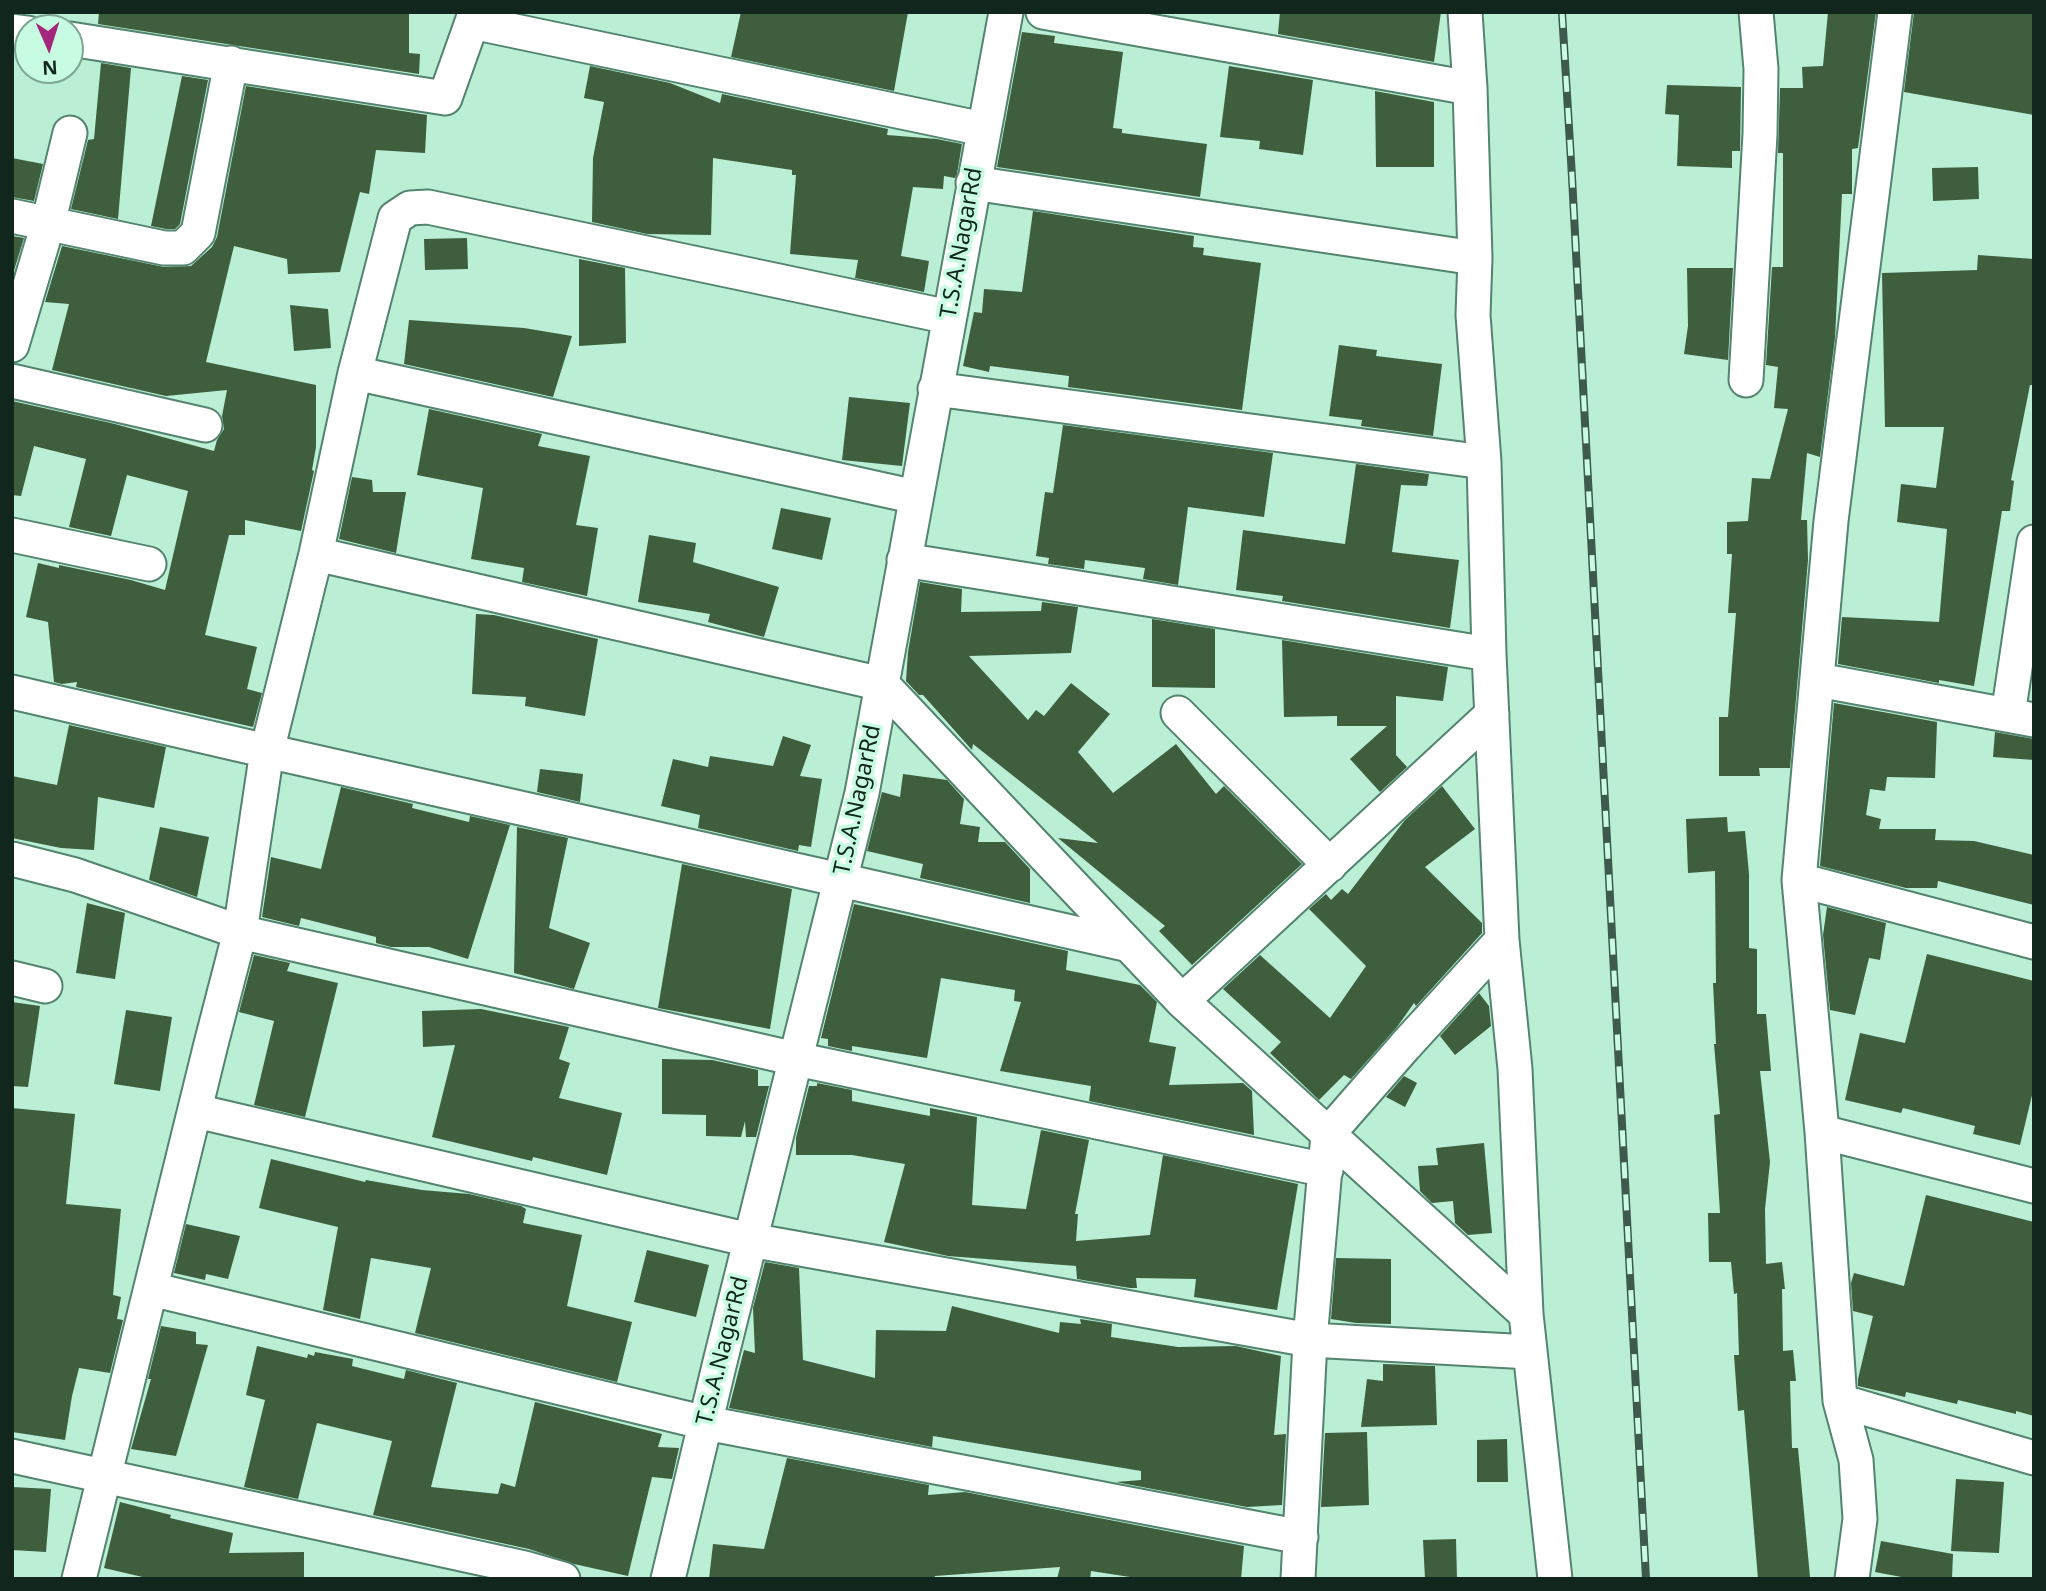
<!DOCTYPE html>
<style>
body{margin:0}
#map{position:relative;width:2046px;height:1591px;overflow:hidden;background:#baeed5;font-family:"Noto Sans",sans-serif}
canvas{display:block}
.frame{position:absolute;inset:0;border:14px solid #11261d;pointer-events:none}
.north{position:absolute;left:14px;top:14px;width:70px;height:70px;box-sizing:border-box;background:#c7fbe2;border:2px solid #7ea693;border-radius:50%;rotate:177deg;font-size:19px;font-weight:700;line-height:28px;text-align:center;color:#11261d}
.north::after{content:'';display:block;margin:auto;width:24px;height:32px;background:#a3277a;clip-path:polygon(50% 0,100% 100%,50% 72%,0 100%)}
</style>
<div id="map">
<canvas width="2046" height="1591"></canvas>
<div class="frame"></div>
<div class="north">N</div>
</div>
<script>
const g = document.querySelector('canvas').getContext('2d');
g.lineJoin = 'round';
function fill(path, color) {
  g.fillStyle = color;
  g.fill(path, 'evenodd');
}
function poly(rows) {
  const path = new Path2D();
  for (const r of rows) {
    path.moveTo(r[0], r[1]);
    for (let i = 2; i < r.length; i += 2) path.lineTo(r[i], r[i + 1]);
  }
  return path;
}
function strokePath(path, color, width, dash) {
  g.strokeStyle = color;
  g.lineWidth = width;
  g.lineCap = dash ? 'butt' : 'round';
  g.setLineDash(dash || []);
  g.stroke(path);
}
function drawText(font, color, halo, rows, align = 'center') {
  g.font = font + ' "Noto Sans",sans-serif';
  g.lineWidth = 7;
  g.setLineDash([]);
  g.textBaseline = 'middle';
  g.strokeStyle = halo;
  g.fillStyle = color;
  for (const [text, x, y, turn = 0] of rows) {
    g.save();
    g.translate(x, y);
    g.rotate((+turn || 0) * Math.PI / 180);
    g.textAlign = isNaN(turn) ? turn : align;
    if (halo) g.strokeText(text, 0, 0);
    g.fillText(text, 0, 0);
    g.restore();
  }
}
const building = poly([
 [99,12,409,12,409,53,420,54,419,74,98,24],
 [741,12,908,12,894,91,731,57],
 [1280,12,1441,12,1434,62,1278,34],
 [1828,12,1876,12,1858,148,1852,149,1852,194,1842,194,1835,338,1820,457,1807,453,1801,520,1807,520,1808,560,1790,768,1759,768,1760,776,1719,776,1719,717,1728,717,1736,613,1728,613,1732,554,1727,554,1727,522,1748,521,1752,478,1770,479,1788,409,1774,408,1778,367,1766,365,1772,267,1783,267,1783,153,1778,153,1780,88,1803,88,1802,67,1823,66],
 [1914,12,2034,12,2034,115,1904,92],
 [1022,32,1055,36,1054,43,1123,52,1113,128,1122,129,1122,133,1207,144,1200,197,997,167],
 [101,63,131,68,118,219,71,209,88,140,94,139],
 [590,66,670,83,720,103,722,94,888,129,887,135,937,139,962,144,957,174,955,178,944,176,943,189,913,187,901,256,929,261,924,292,855,278,858,260,790,254,796,175,792,175,792,170,713,158,711,235,647,234,592,222,593,158,604,102,584,98],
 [1229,66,1313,80,1303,155,1259,149,1260,141,1220,137],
 [182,76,208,80,180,224,175,229,166,229,151,226],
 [1667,85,1741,87,1740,151,1732,151,1732,168,1677,166,1679,115,1665,114],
 [246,86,427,115,425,153,376,150,369,194,360,192,340,272,288,274,287,259,234,246,206,362,316,385,316,447,312,470,314,471,301,531,245,520,245,535,229,535,205,635,257,647,247,689,262,693,253,727,76,687,77,682,62,684,54,682,48,622,26,617,38,563,59,568,59,565,131,580,165,590,188,491,127,475,111,536,69,527,86,459,34,446,21,496,12,495,12,401,115,424,214,451,217,440,224,429,222,416,227,390,166,396,52,370,69,304,45,302,62,246,164,267,191,266,212,247,217,237],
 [1375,91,1434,102,1434,167,1376,167],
 [12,158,43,164,34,201,12,197],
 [1978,167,1979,199,1933,201,1932,168],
 [1033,211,1194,236,1193,247,1204,248,1203,255,1261,263,1242,410,1068,387,1069,376,990,366,989,372,963,366,974,312,982,313,984,289,1022,292],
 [12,236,24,238,12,277],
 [467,238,468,269,425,270,424,239],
 [1978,255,2034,259,2034,385,2030,385,2011,480,2014,481,2010,511,2002,511,1974,686,1939,680,1939,683,1838,664,1842,617,1939,622,1947,529,1897,522,1901,484,1936,488,1944,427,1885,427,1882,273,1977,270],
 [579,259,625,268,626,343,579,346],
 [1687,268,1733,268,1728,360,1684,354,1688,326],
 [290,305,328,309,331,348,294,351],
 [409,320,524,328,572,336,553,397,404,364],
 [1339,345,1377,350,1376,356,1442,364,1433,436,1361,426,1362,420,1329,416],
 [849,397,910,403,902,466,842,460],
 [429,409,542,434,538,446,590,456,576,525,598,528,587,596,522,582,524,568,471,559,483,488,417,475],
 [1063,425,1273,453,1264,517,1188,507,1178,585,1143,579,1145,568,1085,560,1084,569,1048,564,1049,558,1036,556,1045,492,1053,493],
 [1356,464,1429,474,1427,486,1401,485,1392,552,1459,560,1450,628,1282,601,1283,596,1236,590,1243,530,1345,544],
 [352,477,372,480,373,492,406,492,396,553,339,539],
 [781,508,831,518,822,560,772,549],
 [649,535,696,543,693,562,779,587,764,637,708,622,710,614,638,602],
 [920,582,962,589,961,612,1041,611,1042,602,1078,607,1071,653,969,656,1028,720,1036,710,1044,716,1071,683,1110,714,1078,752,1113,793,1176,744,1216,794,1224,786,1302,864,1192,965,1159,931,1165,926,1058,838,1098,843,973,744,972,750,923,695,919,695,906,681,908,652],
 [476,614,494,615,598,639,585,716,525,706,526,697,472,694],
 [1152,619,1215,629,1215,688,1152,687],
 [1282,640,1448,667,1443,701,1396,696,1396,755,1407,767,1380,792,1350,759,1387,726,1337,726,1337,716,1284,717],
 [1834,703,1937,722,1935,778,1887,777,1885,791,1870,789,1866,815,1881,819,1879,829,1936,829,1935,840,1974,841,2034,855,2034,905,1938,881,1937,888,1906,888,1820,866],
 [69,725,166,747,154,808,98,797,94,850,61,848,12,838,12,776,57,785],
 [1995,732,2034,739,2034,760,1993,757],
 [783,736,811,745,800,776,822,779,811,847,799,845,798,851,698,828,700,815,661,806,673,759,708,767,710,756,773,766],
 [540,769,583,774,580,802,537,792],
 [903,774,947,780,964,799,960,824,980,827,978,842,1005,842,1030,869,1030,903,920,878,923,864,867,851,882,792,900,797],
 [1442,786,1475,829,1425,867,1482,923,1482,933,1416,1006,1414,1003,1397,1027,1351,1079,1344,1075,1319,1100,1270,1053,1281,1042,1223,989,1260,955,1330,1018,1366,966,1309,909,1326,894,1331,900,1342,889,1348,894,1405,820],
 [341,787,413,804,412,808,469,822,470,816,510,825,468,959,429,947,391,947,376,943,376,937,301,918,299,926,262,917,271,857,321,869],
 [1727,817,1728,832,1745,831,1749,874,1749,948,1757,949,1757,1014,1766,1014,1771,1071,1760,1071,1770,1162,1765,1209,1766,1264,1782,1262,1785,1289,1782,1289,1783,1351,1793,1350,1796,1381,1790,1381,1792,1448,1798,1448,1810,1577,1758,1579,1744,1410,1738,1411,1734,1355,1739,1355,1737,1293,1734,1294,1731,1262,1709,1262,1708,1213,1720,1213,1714,1115,1720,1114,1714,1044,1716,1044,1713,983,1716,983,1715,871,1688,873,1686,819],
 [160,827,209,837,197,897,149,880],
 [517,827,568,838,549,928,590,943,574,989,514,973],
 [682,864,792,889,770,1029,658,1008],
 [87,903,125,913,115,979,76,973],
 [854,904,1068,951,1066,970,1140,985,1157,1002,1149,1042,1176,1047,1169,1085,1243,1083,1252,1091,1254,1135,1089,1101,1091,1086,1000,1071,1021,1002,1014,1001,1015,990,941,978,927,1058,852,1046,852,1051,828,1046,828,1039,821,1038],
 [1827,907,1886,923,1880,960,1869,958,1855,1015,1830,1010,1823,935],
 [1927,954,2034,981,2034,1087,2020,1145,1973,1134,1975,1126,1903,1108,1901,1113,1845,1100,1860,1033,1905,1043],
 [254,955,290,963,287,971,338,983,305,1117,254,1105,274,1021,239,1012],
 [1479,993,1489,1006,1491,1026,1455,1055,1440,1036],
 [12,1002,40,1006,28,1087,12,1086],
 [481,1009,569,1027,559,1059,570,1063,559,1098,622,1113,607,1175,533,1157,532,1161,432,1137,455,1045,423,1047,422,1011],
 [126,1010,172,1017,160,1091,114,1084],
 [662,1059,712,1060,758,1070,758,1086,769,1086,756,1137,746,1137,745,1121,741,1137,706,1136,706,1115,662,1114],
 [1404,1076,1417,1083,1405,1107,1386,1097],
 [817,1083,852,1090,852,1101,930,1116,930,1108,977,1117,972,1205,1026,1209,1041,1130,1089,1140,1075,1214,1078,1214,1076,1241,1150,1235,1163,1155,1298,1184,1277,1310,1194,1297,1196,1279,1136,1278,1137,1288,1130,1288,1077,1279,1076,1266,948,1256,884,1242,905,1164,852,1155,796,1155,796,1138,809,1086,817,1086],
 [12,1108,75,1114,66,1204,121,1209,113,1295,121,1297,117,1319,123,1320,110,1373,79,1368,72,1396,65,1440,12,1432],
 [1484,1143,1492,1233,1468,1235,1455,1223,1453,1201,1432,1203,1420,1191,1418,1166,1438,1165,1436,1148],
 [271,1159,365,1182,366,1180,422,1190,469,1194,521,1206,526,1209,523,1223,582,1235,567,1306,632,1322,617,1382,415,1333,431,1268,371,1258,360,1319,323,1310,338,1227,259,1208],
 [1926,1195,2034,1222,2034,1416,2016,1411,2016,1414,1958,1400,1957,1404,1906,1392,1905,1397,1858,1386,1858,1379,1873,1316,1853,1311,1851,1283,1854,1273,1904,1286],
 [186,1224,240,1236,228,1279,206,1274,205,1280,174,1273],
 [647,1250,709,1265,696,1317,634,1302],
 [1336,1258,1391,1259,1391,1324,1356,1323,1331,1319],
 [765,1262,799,1268,803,1360,875,1378,876,1330,946,1331,952,1306,1059,1333,1060,1322,1081,1324,1080,1319,1112,1324,1111,1337,1178,1347,1236,1346,1281,1356,1274,1435,1286,1434,1282,1505,1247,1507,1116,1482,1141,1480,1141,1471,933,1436,932,1447,729,1408,744,1350,755,1353,753,1308],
 [161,1326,196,1332,196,1344,208,1345,176,1456,131,1449,151,1379,148,1379],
 [257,1346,307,1358,308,1354,314,1356,315,1352,353,1359,352,1366,404,1379,406,1370,457,1383,431,1487,498,1494,501,1483,515,1487,535,1402,662,1434,658,1447,679,1448,672,1479,652,1477,628,1576,574,1564,529,1549,373,1515,392,1441,317,1423,298,1499,244,1487,265,1400,246,1395],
 [1383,1364,1435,1366,1437,1425,1361,1427,1367,1379,1383,1381],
 [1367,1432,1369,1505,1321,1507,1325,1433],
 [1507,1439,1508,1482,1477,1482,1477,1440],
 [787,1458,929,1485,928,1495,965,1492,1244,1546,1241,1579,1143,1579,1091,1571,1090,1579,1057,1579,1060,1567,935,1576,934,1579,709,1579,713,1544,764,1549],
 [1956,1479,2004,1482,1999,1553,1951,1551],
 [12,1487,51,1489,46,1552,12,1550],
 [120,1502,171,1515,170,1518,233,1533,229,1553,304,1552,304,1579,151,1579,104,1568],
 [1456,1539,1457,1579,1425,1579,1423,1540],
 [1881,1541,1953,1554,1952,1579,1912,1579,1875,1572]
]);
const minor = poly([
 [475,12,472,22,983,129],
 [1043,12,1470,88,1475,258],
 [1465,12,1470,88],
 [1895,12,1831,521,1799,880,1822,1132,1840,1401,2034,1458],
 [12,31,28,33],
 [70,39,445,98,472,22],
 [973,183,1475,258,1473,315,1484,462,1489,654,1502,940,1515,1069,1526,1314,1555,1579],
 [12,216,164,248,183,248,198,233,231,63],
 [12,345,48,224,70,133],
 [355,373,395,218,410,208,428,207,949,317],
 [1746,380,1760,134,1761,69,1756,12],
 [12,381,205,425],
 [935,389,1484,462],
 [12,535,149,564],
 [316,554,882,684,1182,1001,1526,1314],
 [904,560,1489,654],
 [1818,680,2034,720],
 [12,692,267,751,1129,945],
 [1178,713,1330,865],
 [2008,715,2034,542],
 [12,859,75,875,240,932,796,1059,1326,1170],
 [1799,880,2034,942],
 [12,978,45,986],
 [1182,1001,1492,714],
 [196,1111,750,1240,1310,1340,1530,1352],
 [1822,1132,2034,1186],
 [151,1289,706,1423,1301,1537],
 [1840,1401,1856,1460,1860,1519,1852,1579],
 [12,1456,525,1568,563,1579],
 [79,1579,211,1044,240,932,267,751,316,554,355,373,916,497],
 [668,1579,719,1366,862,793,1006,12],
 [1298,1579,1310,1340,1328,1134,1405,1046,1502,940]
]);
const rail = poly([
 [1562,12,1572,177,1646,1579]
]);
const streetNames = [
 ["T.S.A.NagarRd",962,243,-80],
 ["T.S.A.NagarRd",858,800,-78],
 ["T.S.A.NagarRd",723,1351,-76]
];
fill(building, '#3e5e3e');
strokePath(minor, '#53846e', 37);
strokePath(minor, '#fff', 33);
strokePath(rail, '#3d5a4d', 8);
strokePath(rail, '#c7fbe2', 5, [16]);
drawText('23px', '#11261d', '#c7fbe2', streetNames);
</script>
